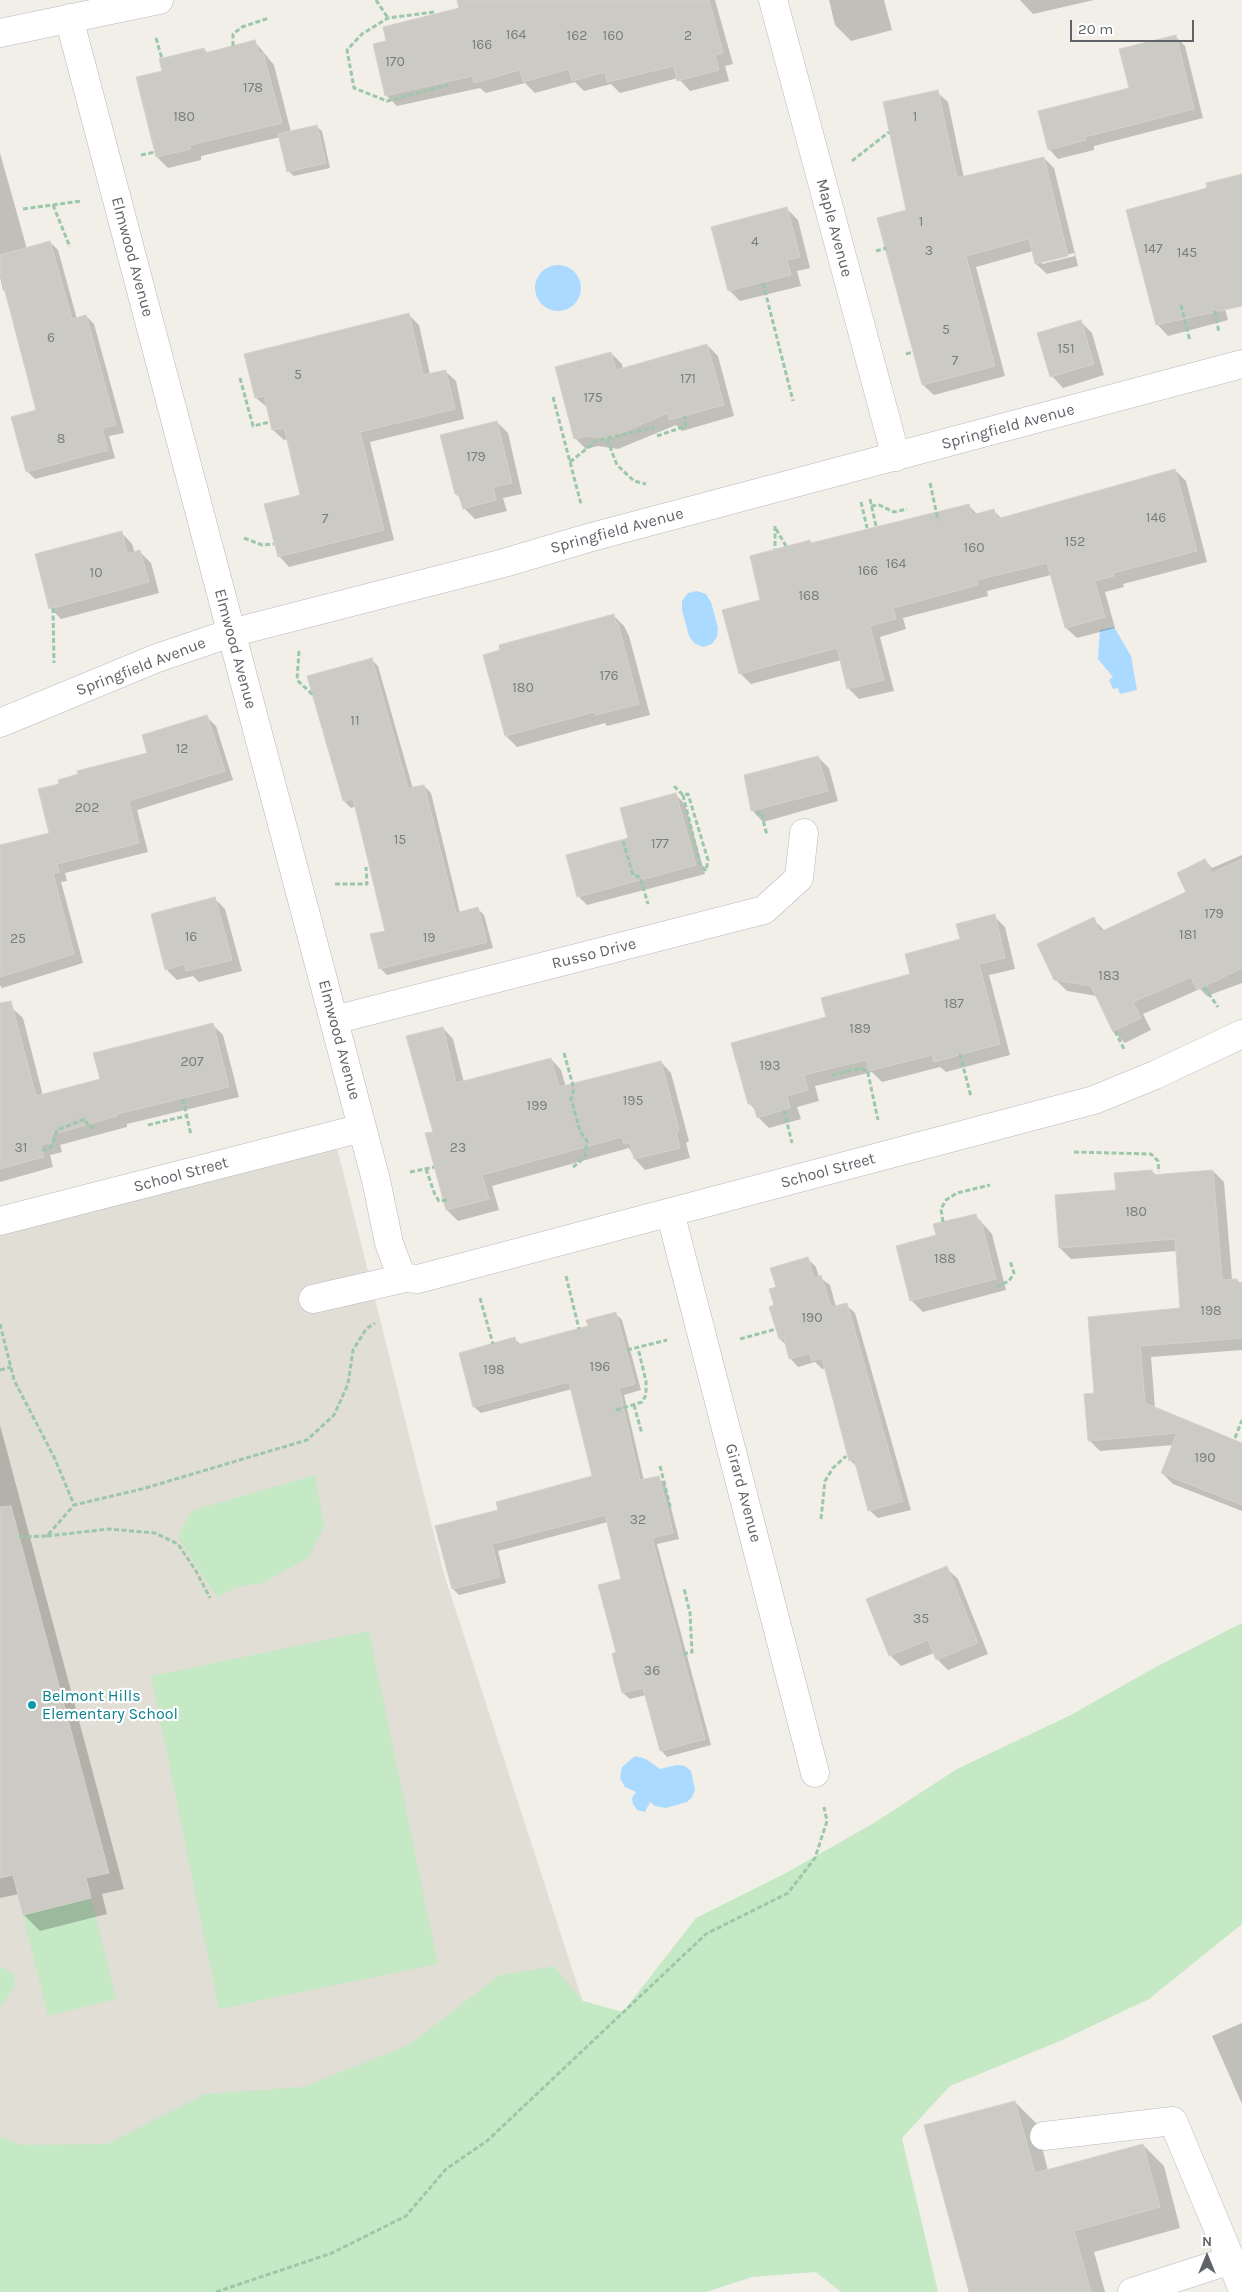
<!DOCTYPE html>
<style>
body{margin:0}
#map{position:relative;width:1242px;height:2292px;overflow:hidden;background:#f1efe8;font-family:Karla,sans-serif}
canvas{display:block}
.north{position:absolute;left:1182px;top:2232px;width:50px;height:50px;-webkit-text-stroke:4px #fff;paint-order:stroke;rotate:0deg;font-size:14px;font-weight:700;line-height:20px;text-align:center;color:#5f6368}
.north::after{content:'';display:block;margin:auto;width:18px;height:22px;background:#5f6368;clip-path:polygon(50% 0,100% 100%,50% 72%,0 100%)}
.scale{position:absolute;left:1070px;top:20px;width:124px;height:22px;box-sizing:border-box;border:2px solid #5f6368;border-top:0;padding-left:6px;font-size:15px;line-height:18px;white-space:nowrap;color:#5f6368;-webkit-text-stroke:4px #fff;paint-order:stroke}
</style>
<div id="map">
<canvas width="1242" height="2292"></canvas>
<div class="north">N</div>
<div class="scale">20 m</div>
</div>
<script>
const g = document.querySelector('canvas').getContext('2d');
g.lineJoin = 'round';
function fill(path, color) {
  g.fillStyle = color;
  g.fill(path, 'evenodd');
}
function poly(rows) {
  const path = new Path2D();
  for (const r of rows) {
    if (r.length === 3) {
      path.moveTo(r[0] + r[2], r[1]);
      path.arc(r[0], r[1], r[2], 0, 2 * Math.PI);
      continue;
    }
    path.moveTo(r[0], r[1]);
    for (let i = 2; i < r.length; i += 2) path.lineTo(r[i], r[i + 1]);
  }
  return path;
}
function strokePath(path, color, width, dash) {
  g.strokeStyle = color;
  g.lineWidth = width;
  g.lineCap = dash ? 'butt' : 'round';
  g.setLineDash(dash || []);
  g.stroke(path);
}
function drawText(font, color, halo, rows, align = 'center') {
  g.font = font + ' Karla,sans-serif';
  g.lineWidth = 4.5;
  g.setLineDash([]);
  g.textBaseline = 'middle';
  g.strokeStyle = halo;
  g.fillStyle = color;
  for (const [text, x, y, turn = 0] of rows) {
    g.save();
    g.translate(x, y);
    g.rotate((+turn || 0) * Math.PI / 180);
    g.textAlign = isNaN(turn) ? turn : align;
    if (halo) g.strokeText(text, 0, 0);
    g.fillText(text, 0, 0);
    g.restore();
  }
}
const education = poly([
 [336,1144,444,1574,589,2021,0,2276,0,1235]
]);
const green = poly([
 [315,1475,324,1526,308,1558,263,1583,237,1587,217,1597,178,1537,191,1511],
 [1242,1623,1242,1924,1149,1999,1060,2041,950,2086,902,2138,938,2292,841,2292,816,2272,752,2277,706,2292,0,2292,0,2137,23,2145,107,2144,205,2094,303,2087,409,2045,500,1975,554,1966,583,2001,623,2012,696,1918,786,1873,874,1823,957,1769,1071,1715,1152,1669],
 [369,1631,438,1964,219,2009,151,1676],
 [91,1898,116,1999,48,2016,23,1915],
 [0,1966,15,1975,14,1987,0,2007]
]);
const water = poly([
 [558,288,23],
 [697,591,706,594,711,602,718,628,717,637,712,644,703,647,694,643,689,636,682,610,682,601,688,593],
 [1114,627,1131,656,1137,690,1120,694,1118,688,1113,689,1109,680,1113,677,1098,659,1100,630],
 [635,1756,646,1759,660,1769,677,1765,685,1766,691,1771,695,1790,692,1797,687,1802,666,1808,655,1806,650,1802,645,1812,637,1810,633,1804,632,1798,636,1792,625,1787,620,1778,622,1767]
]);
const shadow = poly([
 [474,0,715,0,733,64,725,66,729,81,690,91,678,78,620,93,611,84,584,91,575,82,535,93,525,83,486,93,480,88,397,106,386,95,388,42,461,9],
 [829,0,884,0,892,30,851,41,835,25],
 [1020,0,1094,0,1033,14],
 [1175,36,1185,46,1203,118,1094,146,1094,150,1058,159,1049,149,1131,89],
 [255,42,274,65,291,132,316,126,322,131,330,168,294,176,288,171,280,137,201,156,201,160,168,168,157,157,163,72,204,49,208,53],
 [937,92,948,102,964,178,1044,158,1054,168,1078,266,1047,274,1036,264,1033,251,976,267,1005,376,934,395,923,385,907,211],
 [1074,253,1075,256,1042,264,1042,261],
 [0,153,27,249,50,242,58,250,77,319,86,316,94,324,124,433,109,436,115,458,35,479,27,471,38,411,7,293,3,290,0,277],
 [1242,175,1242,264,1215,271,1228,320,1168,336,1157,324,1209,189],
 [787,209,798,220,810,268,797,271,801,286,740,301,729,290],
 [409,315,419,325,430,374,445,371,456,381,464,419,370,442,394,540,289,567,279,556,302,496,288,439,284,440,273,430,268,408,256,398],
 [1081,322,1092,333,1104,375,1063,388,1052,376],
 [707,345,718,356,734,416,682,431,676,425,618,449,598,446,586,449,575,438,611,353,622,364,623,369],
 [497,422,508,433,522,494,503,498,507,511,475,519,464,508,461,499,456,494],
 [1175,470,1186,481,1207,562,1123,584,1124,587,1105,592,1115,628,1077,638,1066,628,1051,575,987,591,988,596,903,618,906,629,880,637,894,691,859,699,848,688,841,660,751,684,741,674,761,600,810,541,812,544,968,505,978,515,994,511,1002,519],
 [121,532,132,544,135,553,140,552,151,563,159,593,61,619,50,608],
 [613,615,624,626,629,636,650,715,607,726,605,723,517,747,506,736,484,656],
 [371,659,378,666,413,789,424,786,431,793,460,913,477,908,484,915,493,948,387,975,381,969,387,931,356,806,351,808,344,801],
 [207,717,216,726,233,780,137,810,148,852,65,873,67,881,61,882,83,963,2,988,0,985,0,847,51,834,61,785,148,754],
 [818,757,829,768,838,801,763,822,752,810],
 [676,795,685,804,705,874,587,905,578,896,629,839],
 [1242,855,1242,983,1207,996,1200,989,1143,1014,1151,1030,1125,1043,1114,1032,1097,996,1067,991,1055,979,1093,919,1105,931,1188,892,1205,860,1212,868],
 [214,898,225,909,242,971,199,982,193,976,177,980,166,969],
 [994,916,1005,927,1015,969,989,975,1010,1055,946,1072,940,1067,882,1082,872,1072,815,1086,819,1101,797,1107,801,1119,769,1128,758,1117,756,1111,749,1103,828,1018,912,975],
 [12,1008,23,1018,43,1096,101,1080,213,1025,223,1035,239,1097,127,1124,127,1127,60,1145,62,1152,50,1155,53,1167,0,1182,0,1010],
 [443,1028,453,1039,464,1083,551,1059,561,1070,566,1087,661,1062,671,1073,689,1141,686,1143,690,1158,645,1170,635,1159,629,1148,492,1186,499,1210,458,1221,447,1210,427,1134,434,1133],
 [1152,1171,1156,1175,1213,1171,1224,1182,1232,1280,1237,1280,1242,1284,1242,1350,1151,1357,1155,1409,1242,1443,1242,1511,1173,1484,1162,1473,1174,1445,1100,1451,1089,1440,1096,1394,1089,1318,1182,1309,1177,1251,1071,1259,1060,1248,1117,1191,1115,1174],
 [975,1215,992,1234,1006,1290,923,1312,912,1301,938,1236],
 [808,1259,816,1267,819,1277,830,1285,836,1307,846,1305,855,1313,911,1510,878,1518,869,1510,858,1468,850,1460,826,1368,822,1369,815,1362,798,1367,790,1358,787,1346,780,1339,776,1306,778,1288],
 [616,1314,622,1320,641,1390,624,1395,644,1481,658,1477,665,1484,679,1539,657,1544,711,1745,667,1757,661,1750,646,1695,630,1699,623,1693,613,1655,618,1653,623,1580,608,1522,498,1551,506,1583,459,1595,453,1589,499,1511,594,1477,572,1389,481,1413,474,1407,515,1339,521,1345,589,1327],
 [0,1425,124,1889,102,1894,107,1914,40,1931,24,1915,19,1894,0,1898],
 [946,1568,958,1579,988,1654,948,1670,937,1659,934,1653,901,1666,890,1655],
 [1242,2023,1242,2104,1212,2036],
 [1015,2102,1036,2123,1048,2171,1143,2145,1164,2166,1180,2228,1094,2252,1105,2292,970,2292]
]);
const building = poly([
 [457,0,709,0,723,53,715,55,719,70,677,81,674,66,607,82,605,72,572,81,569,69,523,82,520,70,474,83,472,76,385,96,373,44,386,41,383,27,459,8,457,0],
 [1176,35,1194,109,1085,137,1086,140,1048,150,1038,111,1129,88,1119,49,1176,35],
 [255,40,259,53,263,53,282,123,190,145,191,149,156,157,136,77,162,71,159,59,204,48,205,53,255,40],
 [938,90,957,178,1044,157,1068,256,1035,264,1029,239,966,256,995,366,922,385,877,218,906,210,883,102,938,90],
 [317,125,326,163,287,172,278,134,317,125],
 [1242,174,1242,306,1156,325,1126,210,1207,188,1206,183,1242,174],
 [787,207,800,257,787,260,791,275,728,291,711,227,787,207],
 [50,241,72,319,86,315,116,425,102,428,108,450,26,472,11,417,36,410,0,272,0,255,50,241],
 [409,313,423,375,446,370,455,409,360,432,384,530,278,557,264,504,300,495,284,428,272,430,264,396,255,398,244,354,409,313],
 [1081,320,1094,364,1050,377,1037,333,1081,320],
 [707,344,724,405,669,420,668,413,607,439,586,436,574,439,555,367,611,352,616,370,707,344],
 [497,421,512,483,493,487,496,500,463,509,458,493,455,494,440,435,497,421],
 [1175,469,1197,551,1113,573,1114,576,1095,581,1105,617,1065,628,1047,563,977,580,978,585,893,608,896,619,870,626,884,680,847,689,837,648,739,674,722,610,760,600,750,556,810,540,811,543,969,504,972,515,994,509,997,519,1175,469],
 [122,531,127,554,140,550,149,582,49,609,35,554,122,531],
 [614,614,616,624,618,623,639,704,595,715,594,712,505,736,483,655,500,650,499,645,614,614],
 [372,658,408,788,424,785,456,913,478,907,487,942,379,969,370,934,385,931,353,799,343,801,307,676,372,658],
 [207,715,225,771,129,801,139,843,57,864,59,872,53,873,74,954,0,977,0,845,49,833,38,789,59,784,58,780,78,774,77,771,147,753,142,735,207,715],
 [818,756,828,791,751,811,744,775,818,756],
 [676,793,696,865,577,897,566,855,628,838,620,808,676,793],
 [1205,859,1212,873,1242,859,1242,968,1197,990,1191,977,1133,1002,1141,1018,1113,1032,1091,986,1054,980,1037,944,1094,917,1100,932,1186,892,1177,873,1205,859],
 [215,897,232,960,186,971,185,964,165,970,151,914,215,897],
 [995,914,1005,958,979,964,1000,1044,934,1062,932,1055,869,1071,866,1060,804,1075,808,1090,787,1096,790,1108,757,1118,753,1104,748,1104,731,1043,826,1017,821,998,910,974,905,954,960,939,956,924,995,914],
 [11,1001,36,1096,100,1079,93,1053,213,1023,229,1087,117,1114,117,1116,51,1135,53,1142,41,1145,44,1157,0,1169,0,1003,11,1001],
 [443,1027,456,1083,551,1058,559,1087,661,1061,679,1130,676,1132,680,1148,634,1159,630,1143,624,1144,622,1137,482,1175,489,1199,446,1210,425,1133,433,1132,406,1036,443,1027],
 [1152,1170,1152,1175,1213,1170,1222,1280,1237,1279,1238,1283,1242,1282,1242,1338,1140,1346,1145,1403,1242,1443,1242,1505,1161,1473,1177,1433,1088,1441,1084,1394,1094,1393,1088,1317,1180,1308,1175,1239,1059,1248,1055,1195,1116,1190,1114,1173,1152,1170],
 [976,1214,978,1222,981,1221,996,1279,910,1301,896,1246,936,1235,933,1224,976,1214],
 [808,1257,814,1278,821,1275,831,1307,847,1303,903,1501,868,1511,854,1459,849,1461,822,1358,812,1361,810,1353,789,1359,784,1338,779,1339,769,1307,774,1305,769,1289,776,1287,770,1268,808,1257],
 [616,1312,635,1384,619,1388,640,1480,659,1476,667,1507,673,1533,652,1538,705,1739,660,1751,643,1688,622,1693,612,1654,616,1652,598,1585,621,1579,605,1515,492,1544,500,1577,452,1589,435,1526,498,1510,496,1502,592,1476,569,1382,473,1407,459,1353,515,1337,517,1345,588,1326,586,1320,616,1312],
 [11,1506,109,1873,86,1878,91,1898,23,1915,13,1875,0,1878,0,1507,11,1506],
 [947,1566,978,1643,936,1660,928,1640,889,1656,866,1599,947,1566],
 [1015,2101,1035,2173,1143,2144,1160,2207,1074,2231,1091,2292,969,2292,924,2125,1015,2101]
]);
const path = poly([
 [376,0,388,18],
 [434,12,388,18,362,34,347,50,354,88,387,101,448,85],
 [156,38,162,59],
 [233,46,233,34,242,27,269,18],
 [141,155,155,152],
 [852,161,889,132],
 [53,205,70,247],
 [23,209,81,201],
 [876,251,886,248],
 [763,283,793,401],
 [1181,305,1190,341],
 [1215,311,1219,333],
 [906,354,913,352],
 [240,378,253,426,270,422],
 [553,397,581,504],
 [657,436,686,426,684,416],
 [607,439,617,465,634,481,646,484],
 [570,462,596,441,655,427],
 [930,483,938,520],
 [870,499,876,526],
 [861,502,867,528],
 [871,506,879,505,894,512,907,509],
 [775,526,775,549],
 [776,529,786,546],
 [244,538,262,545,274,544],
 [53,608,54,663],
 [299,651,297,680,313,695],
 [674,786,683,795,688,794,708,860,706,871],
 [683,795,700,864,706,871],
 [756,814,761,812,767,835],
 [623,841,633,875,640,877,648,904],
 [335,884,367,884,366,867],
 [1204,987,1218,1007],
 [1115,1031,1124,1049],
 [564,1053,574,1089,571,1099,580,1131,587,1141,585,1157,572,1168],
 [960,1054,971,1097],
 [832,1075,861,1068,868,1073,878,1120],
 [183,1099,191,1135],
 [784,1110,792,1143],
 [148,1125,186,1116],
 [42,1151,51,1147,57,1130,85,1119,88,1126,98,1128],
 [1074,1152,1151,1154,1158,1161,1159,1172],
 [426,1169,435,1195,439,1201,447,1200],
 [410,1172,434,1167],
 [943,1222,941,1209,946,1200,957,1193,990,1185],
 [566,1276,579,1329],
 [996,1287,1009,1281,1014,1273,1010,1261],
 [480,1298,493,1344],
 [0,1324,14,1380,55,1459,74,1505,142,1489,307,1440,334,1415,348,1384,353,1350,366,1329,375,1323],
 [740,1339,776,1329],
 [627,1350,667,1340],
 [0,1370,11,1367],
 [634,1405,642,1434],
 [616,1410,642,1402,646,1395,646,1381,638,1348],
 [1235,1438,1242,1420],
 [660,1466,670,1506,667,1507],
 [821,1519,825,1481,833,1468,846,1456],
 [47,1536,109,1529,155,1533,178,1544,196,1571,210,1598],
 [19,1537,47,1536,74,1505],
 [683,1654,692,1652,690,1613,684,1588],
 [216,2292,332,2253,406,2216,446,2169,487,2141,706,1934,788,1893,815,1858,827,1821,824,1807]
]);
const minor = poly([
 [773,0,896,457],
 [69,18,376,1180,389,1243,399,1270,405,1278],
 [0,33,159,0],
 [0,723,157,658,231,633,504,563,588,538,1242,364],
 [334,1020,764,910,799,878,804,833],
 [670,1212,815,1773],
 [0,1221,362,1128],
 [313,1299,405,1278,418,1279,1094,1100,1155,1075,1242,1034],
 [1044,2136,1173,2121,1231,2260,1132,2292],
 [1231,2260,1242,2288]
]);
const markers = [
 [32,1705,5,"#0f9aa8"]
];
const numberNames = [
 ["164",516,35],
 ["162",577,36],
 ["160",613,36],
 ["2",688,36],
 ["166",482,45],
 ["170",395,62],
 ["178",253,88],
 ["180",184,117],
 ["1",915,117],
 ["1",921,222],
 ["4",755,242],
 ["147",1153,249],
 ["3",929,251],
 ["145",1187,253],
 ["5",946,330],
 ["6",51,338],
 ["151",1066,349],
 ["7",955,361],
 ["5",298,375],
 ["171",688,379],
 ["175",593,398],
 ["8",61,439],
 ["179",476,457],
 ["146",1156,518],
 ["7",325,519],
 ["152",1075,542],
 ["160",974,548],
 ["164",896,564],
 ["166",868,571],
 ["10",96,573],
 ["168",809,596],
 ["176",609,676],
 ["180",523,688],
 ["11",355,721],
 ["12",182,749],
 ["202",87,808],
 ["15",400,840],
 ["177",660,844],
 ["179",1214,914],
 ["181",1188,935],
 ["16",191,937],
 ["19",429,938],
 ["25",18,939],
 ["183",1109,976],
 ["187",954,1004],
 ["189",860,1029],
 ["207",192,1062],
 ["193",770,1066],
 ["195",633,1101],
 ["199",537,1106],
 ["31",21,1148],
 ["23",458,1148],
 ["180",1136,1212],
 ["188",945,1259],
 ["198",1211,1311],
 ["190",812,1318],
 ["196",600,1367],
 ["198",494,1370],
 ["190",1205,1458],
 ["32",638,1520],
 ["35",921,1619],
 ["36",652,1671]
];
const streetNames = [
 ["Maple Avenue",834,228,75],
 ["Elmwood Avenue",132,257,75],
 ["Springfield Avenue",1008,427,-15],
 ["Springfield Avenue",617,531,-15],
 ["Elmwood Avenue",235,649,75],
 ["Springfield Avenue",141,667,-21],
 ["Russo Drive",594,954,-14],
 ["Elmwood Avenue",339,1040,75],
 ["School Street",828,1171,-15],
 ["School Street",181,1175,-15],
 ["Girard Avenue",743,1493,75]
];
const cultureNames = [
 ["Belmont Hills",42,1696],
 ["Elementary School",42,1714]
];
fill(education, '#e1ded6');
fill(green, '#c5e8c5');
fill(water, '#aadaff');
fill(shadow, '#0003');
fill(building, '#cccac5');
strokePath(building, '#d6d1c6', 1);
strokePath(minor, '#b5b8bc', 29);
strokePath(path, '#9cc7a9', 3, [5, 2.5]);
strokePath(minor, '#fff', 28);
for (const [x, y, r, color] of markers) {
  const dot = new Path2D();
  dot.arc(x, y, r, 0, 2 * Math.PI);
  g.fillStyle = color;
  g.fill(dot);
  strokePath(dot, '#fff', 2);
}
drawText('14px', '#7a7d7f', null, numberNames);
drawText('16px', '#5f6368', '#fff', streetNames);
drawText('16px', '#0d838f', '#fff', cultureNames, 'left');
</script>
